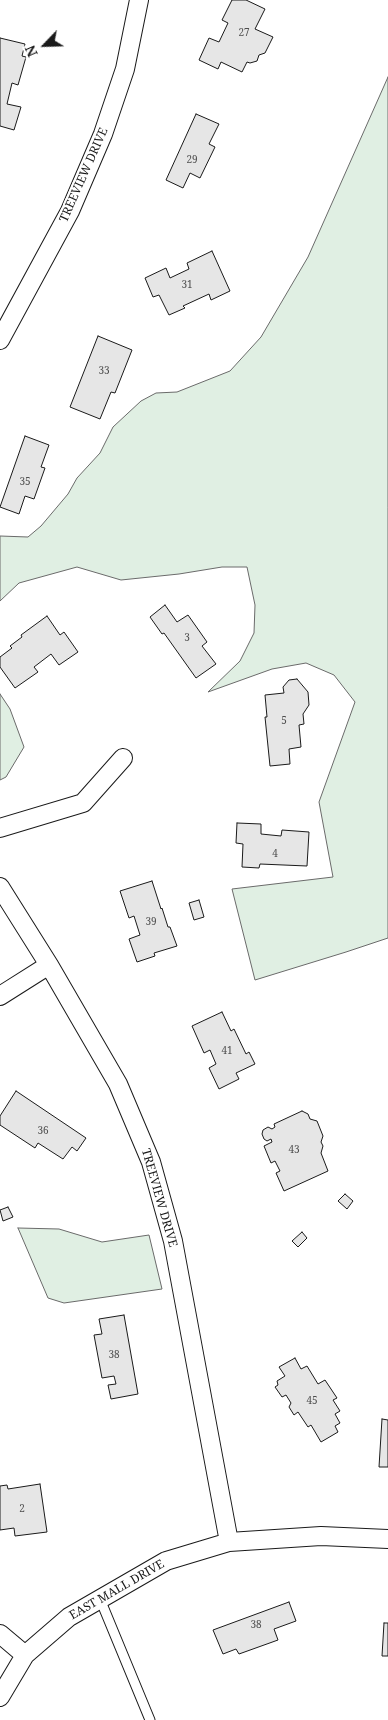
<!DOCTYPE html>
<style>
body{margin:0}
#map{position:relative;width:388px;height:1720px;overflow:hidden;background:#fff;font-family:"Noto Serif",serif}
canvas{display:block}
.north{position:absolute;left:20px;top:20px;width:50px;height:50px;-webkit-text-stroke:4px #fff;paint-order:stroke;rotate:246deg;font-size:14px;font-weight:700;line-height:20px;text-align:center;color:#1a1a1a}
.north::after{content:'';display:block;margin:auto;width:18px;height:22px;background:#1a1a1a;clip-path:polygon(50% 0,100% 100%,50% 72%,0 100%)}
</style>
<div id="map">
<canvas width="388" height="1720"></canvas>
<div class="north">N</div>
</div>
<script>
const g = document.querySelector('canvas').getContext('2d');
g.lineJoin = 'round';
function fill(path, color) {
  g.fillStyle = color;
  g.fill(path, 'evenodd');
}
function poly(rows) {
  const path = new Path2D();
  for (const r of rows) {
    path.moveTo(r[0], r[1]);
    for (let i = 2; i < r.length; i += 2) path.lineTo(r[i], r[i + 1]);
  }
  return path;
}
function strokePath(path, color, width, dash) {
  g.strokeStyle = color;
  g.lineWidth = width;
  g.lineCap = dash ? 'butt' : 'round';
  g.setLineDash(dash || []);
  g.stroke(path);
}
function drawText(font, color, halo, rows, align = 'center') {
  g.font = font + ' "Noto Serif",serif';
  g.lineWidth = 4;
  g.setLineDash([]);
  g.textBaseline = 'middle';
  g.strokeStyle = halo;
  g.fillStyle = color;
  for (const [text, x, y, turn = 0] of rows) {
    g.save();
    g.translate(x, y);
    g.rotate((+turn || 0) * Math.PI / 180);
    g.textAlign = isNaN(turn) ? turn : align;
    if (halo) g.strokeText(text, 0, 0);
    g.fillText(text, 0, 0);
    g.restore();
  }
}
const green = poly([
 [388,77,388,938,346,952,255,980,232,889,333,877,319,802,355,702,334,675,306,663,272,669,208,692,240,661,254,633,255,605,247,567,222,567,179,574,121,580,77,567,19,583,0,601,0,536,28,537,41,526,68,494,77,478,100,453,113,427,141,401,156,393,177,392,230,371,261,337,308,257,388,77],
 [0,694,10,709,24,747,6,777,0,780,0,694],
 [18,1228,59,1229,102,1242,149,1235,162,1289,64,1303,48,1298,18,1228]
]);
const building = poly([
 [232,0,246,0,265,9,255,29,273,37,265,53,259,55,257,61,250,63,247,62,242,72,221,62,218,69,199,60,209,38,219,42,228,23,222,20,232,0],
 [0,38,25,44,22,56,26,57,18,85,12,83,7,104,21,107,14,130,0,126,0,38],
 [196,114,219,124,209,144,215,147,200,178,190,173,183,188,166,180,196,114],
 [212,251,230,291,211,300,209,294,183,306,185,308,169,315,159,295,153,297,145,278,166,268,170,278,189,269,187,263,212,251],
 [98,336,132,350,115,393,111,392,100,419,70,407,98,336],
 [25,436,49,445,41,467,45,468,34,499,25,496,19,514,0,507,25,436],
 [165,605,177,622,188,615,207,642,202,646,216,664,196,678,164,633,162,634,150,617,165,605],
 [47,616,60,635,64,632,78,652,59,665,51,654,34,667,38,672,15,688,0,667,0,657,12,648,10,646,22,637,21,635,47,616],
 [297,679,308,692,309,705,303,714,304,724,299,725,301,747,289,749,290,764,270,766,265,717,267,717,265,695,284,693,283,687,289,680,297,679],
 [237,823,261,824,261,834,281,836,282,830,309,832,307,866,260,864,259,868,242,867,243,844,236,843,237,823],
 [152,881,161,909,162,908,168,927,170,927,177,946,154,953,155,956,137,962,129,939,140,935,134,916,129,918,120,891,152,881],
 [199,900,204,917,194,920,189,903,199,900],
 [222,1012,231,1031,234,1029,246,1054,249,1052,255,1064,236,1073,239,1079,219,1089,209,1068,216,1064,210,1050,204,1053,192,1026,222,1012],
 [16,1091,86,1138,77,1151,72,1147,63,1159,38,1143,35,1148,0,1125,0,1116,16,1091],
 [302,1111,308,1114,310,1119,317,1121,323,1136,321,1142,323,1146,321,1153,328,1171,284,1191,276,1173,280,1171,275,1161,271,1163,264,1146,272,1142,271,1139,267,1141,264,1139,262,1134,263,1130,268,1127,272,1129,275,1127,274,1124,302,1111],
 [345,1194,353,1201,347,1209,338,1201,345,1194],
 [8,1207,13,1217,3,1221,0,1210,8,1207],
 [302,1232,307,1238,298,1247,292,1241,302,1232],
 [124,1315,138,1394,111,1399,108,1385,116,1384,114,1376,102,1378,94,1335,102,1334,99,1319,124,1315],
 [295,1358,301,1369,307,1366,318,1384,325,1380,337,1398,333,1400,340,1411,335,1414,340,1423,335,1426,338,1432,321,1442,311,1425,308,1427,298,1412,294,1415,289,1407,291,1403,286,1395,282,1397,275,1387,278,1385,277,1381,285,1376,279,1367,295,1358],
 [382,1419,388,1420,388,1467,379,1467,382,1419],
 [40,1484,47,1532,15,1536,14,1528,0,1530,0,1486,7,1485,8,1489,40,1484],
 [289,1602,296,1621,274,1629,278,1640,239,1654,236,1649,223,1654,213,1630,289,1602],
 [384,1623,388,1623,388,1656,382,1656,384,1623]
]);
const service = poly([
 [100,1599,150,1720]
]);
const minor = poly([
 [0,340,70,211,103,134,125,69,139,0],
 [0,828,83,803,123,758],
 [0,887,49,965,118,1084,151,1162,173,1241,229,1542],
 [0,996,49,965],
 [0,1634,25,1655],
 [0,1697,25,1655,69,1617,166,1561,229,1542,321,1536,388,1539]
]);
const numberNames = [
 ["27",244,33],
 ["29",192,160],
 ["31",187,285],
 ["33",104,371],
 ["35",25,482],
 ["3",187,638],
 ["5",284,721],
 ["4",275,854],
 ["39",151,922],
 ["41",227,1051],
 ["36",43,1131],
 ["43",294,1150],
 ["38",114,1355],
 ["45",312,1401],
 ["2",22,1509],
 ["38",256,1625]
];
const streetNames = [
 ["TREEVIEW DRIVE",84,175,-66],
 ["TREEVIEW DRIVE",159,1198,74],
 ["EAST MALL DRIVE",117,1590,-30]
];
fill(green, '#e0efe3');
strokePath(green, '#6a6a6a', 1);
fill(building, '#e6e6e6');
strokePath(building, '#1a1a1a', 1);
strokePath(service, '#1a1a1a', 11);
strokePath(minor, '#1a1a1a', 20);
strokePath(service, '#fff', 9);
strokePath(minor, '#fff', 18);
drawText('10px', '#4d4d4d', null, numberNames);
drawText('12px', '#1a1a1a', '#fff', streetNames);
</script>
